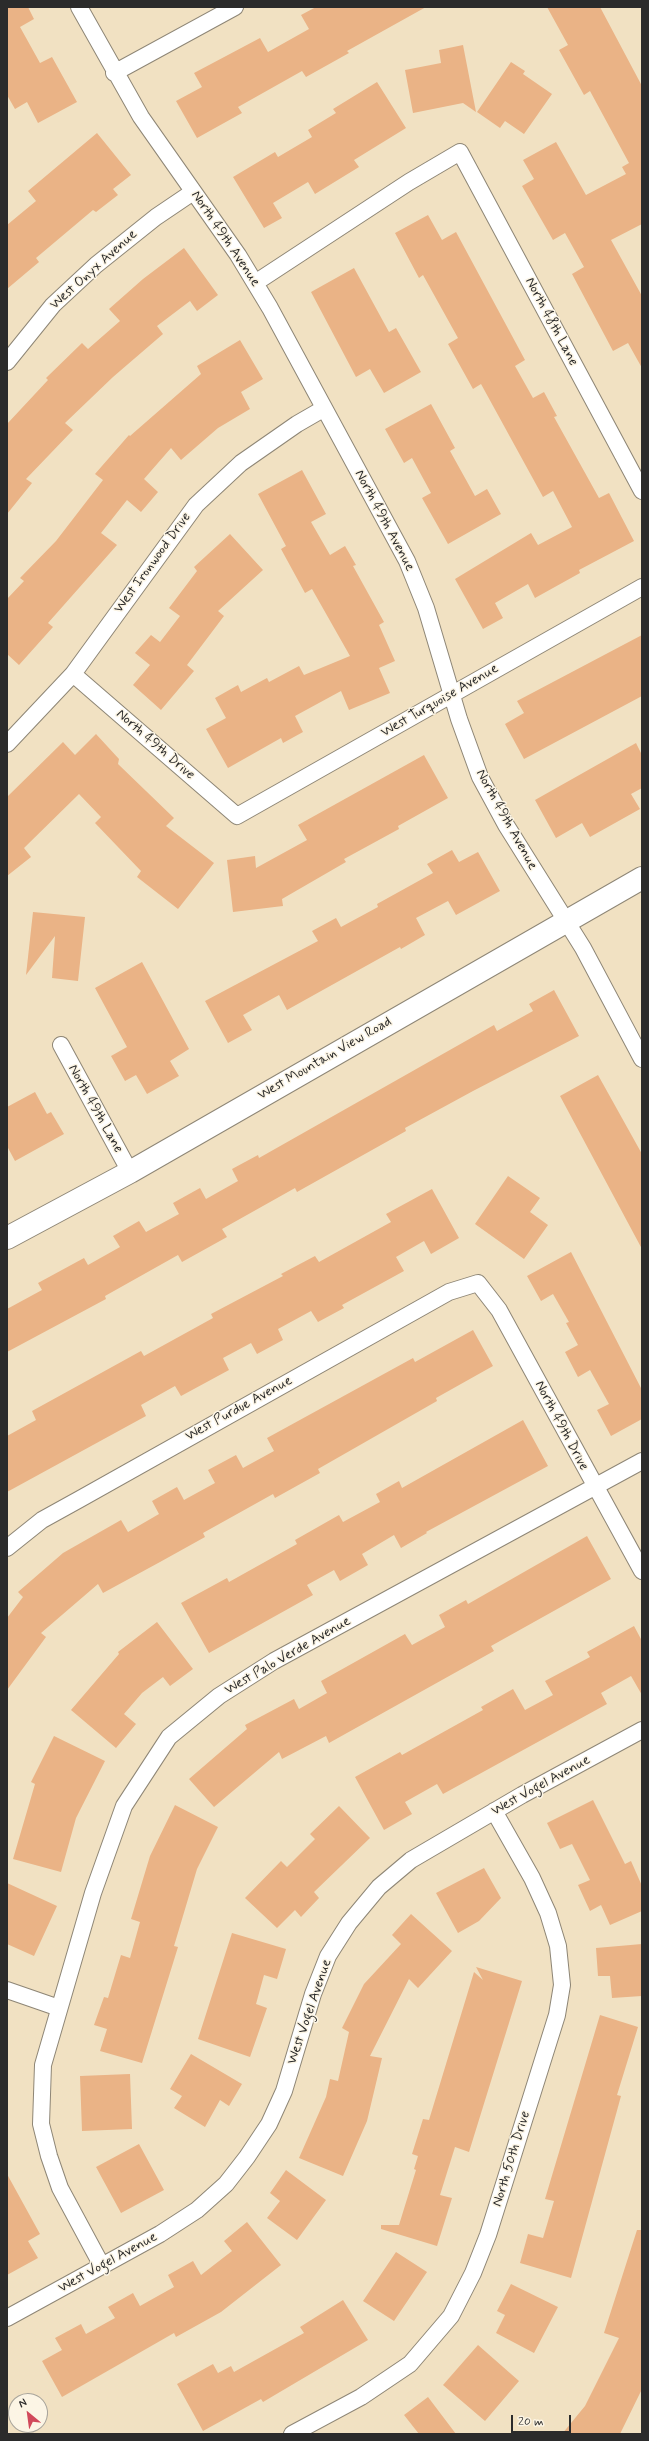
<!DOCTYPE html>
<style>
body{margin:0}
#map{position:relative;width:649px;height:2441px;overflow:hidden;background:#f1e1c2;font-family:Mynerve,sans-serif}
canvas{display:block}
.frame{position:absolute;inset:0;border:8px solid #2b2b2b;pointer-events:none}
.north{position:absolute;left:8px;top:2393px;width:40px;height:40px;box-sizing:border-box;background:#fcf5e5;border:1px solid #a8a49b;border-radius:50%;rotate:331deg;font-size:11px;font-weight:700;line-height:16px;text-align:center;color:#2b2b2b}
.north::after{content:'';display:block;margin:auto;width:14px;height:18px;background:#d1495b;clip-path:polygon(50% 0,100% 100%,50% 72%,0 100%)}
.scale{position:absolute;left:511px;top:2415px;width:60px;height:18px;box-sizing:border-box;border:2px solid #2b2b2b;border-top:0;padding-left:5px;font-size:12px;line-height:14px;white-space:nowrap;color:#2b2b2b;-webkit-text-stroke:3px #fcf5e5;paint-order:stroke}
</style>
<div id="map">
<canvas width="649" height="2441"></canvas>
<div class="frame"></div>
<div class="north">N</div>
<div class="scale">20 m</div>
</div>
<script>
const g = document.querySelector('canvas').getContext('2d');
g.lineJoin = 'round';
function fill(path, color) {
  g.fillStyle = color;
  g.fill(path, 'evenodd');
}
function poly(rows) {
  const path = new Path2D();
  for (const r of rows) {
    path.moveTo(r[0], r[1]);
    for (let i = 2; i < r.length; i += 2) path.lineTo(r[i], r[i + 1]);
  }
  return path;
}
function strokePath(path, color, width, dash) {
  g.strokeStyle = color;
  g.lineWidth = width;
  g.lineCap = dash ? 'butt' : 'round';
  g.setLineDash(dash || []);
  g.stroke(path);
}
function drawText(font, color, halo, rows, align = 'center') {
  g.font = font + ' Mynerve,sans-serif';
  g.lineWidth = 3;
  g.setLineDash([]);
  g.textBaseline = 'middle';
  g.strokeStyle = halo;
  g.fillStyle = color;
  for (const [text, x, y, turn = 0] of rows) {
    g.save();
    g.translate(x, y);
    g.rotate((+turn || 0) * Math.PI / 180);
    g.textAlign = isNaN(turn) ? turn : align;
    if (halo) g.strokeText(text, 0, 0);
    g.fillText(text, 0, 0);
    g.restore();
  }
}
const building = poly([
 [7,7,28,7,34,19,20,27,40,63,52,57,77,102,38,123,27,102,15,109,7,95],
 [316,7,426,7,347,51,349,53,306,77,302,71,238,107,242,113,197,138,176,101,202,87,194,73,260,38,268,52,309,29,301,15],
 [547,7,600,7,642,86,642,224,611,240,642,296,642,368,628,343,613,351,572,274,584,267,565,233,553,240,522,186,534,179,523,160,556,142,586,195,626,174,622,167,629,163,590,91,584,95,559,50,568,45],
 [463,45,476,112,463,103,413,113,405,70,441,63,439,50],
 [511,62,525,71,523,74,552,94,524,134,505,121,500,128,477,112],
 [377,82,406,128,354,160,359,167,315,194,308,182,273,203,282,218,264,228,233,177,275,152,278,157,312,137,308,130,336,113,333,109],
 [97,133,131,175,113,189,118,195,96,212,93,210,36,258,39,262,7,289,7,225,36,201,28,191],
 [428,215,442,240,456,232,525,360,515,366,533,398,544,392,557,416,554,417,599,498,609,493,634,541,579,570,580,573,535,598,528,584,495,603,503,618,483,629,455,579,531,533,538,545,572,527,553,491,543,497,481,384,473,389,448,344,458,338,423,275,419,278,395,233],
 [184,248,218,295,197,311,190,301,157,326,163,334,113,377,65,423,73,430,26,479,32,483,7,514,7,424,48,380,46,378,82,343,88,349,120,321,109,309,143,279],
 [354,268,389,332,396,328,421,372,384,393,370,369,356,377,311,292],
 [240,340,263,379,241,392,250,409,218,428,181,460,171,448,144,479,158,492,141,512,127,500,101,533,117,545,48,623,53,627,19,665,7,654,7,599,24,581,20,578,56,541,103,480,95,474,129,435,130,436,201,374,197,366],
 [431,404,455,448,450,451,475,496,487,489,501,514,448,544,422,498,431,493,412,458,404,463,385,429],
 [302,470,326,514,311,522,330,555,345,546,356,565,353,566,384,622,379,625,395,661,379,668,390,693,349,710,341,691,295,716,303,732,283,743,281,738,228,768,206,729,226,718,215,698,238,685,241,692,267,678,269,682,299,666,304,675,350,656,312,589,305,593,281,549,286,546,258,494],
 [230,534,263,570,218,611,224,616,187,665,194,671,161,710,133,685,150,665,135,653,151,635,160,642,180,616,169,608,197,571,194,567],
 [642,635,642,696,524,759,505,724,524,713,517,701],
 [96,734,119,759,118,764,174,818,166,826,214,863,178,909,137,877,141,871,95,823,101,817,79,794,24,848,31,857,7,876,7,797,63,742,75,755],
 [636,743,642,755,642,788,631,794,640,809,590,837,582,823,556,838,535,800],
 [424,755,448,798,398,826,399,829,344,859,346,862,282,899,283,906,233,912,227,860,255,856,256,868,307,840,298,825],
 [452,850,459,862,478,852,500,891,456,915,448,901,416,918,425,935,401,949,400,947,287,1010,279,995,243,1015,252,1030,228,1043,205,1001,318,941,312,931,336,918,341,927,378,907,377,904,433,873,427,864],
 [33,912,85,917,78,981,52,978,55,936,26,975],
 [142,962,189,1049,170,1061,179,1076,147,1094,136,1075,125,1081,111,1056,127,1047,95,988],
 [554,990,579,1036,473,1091,405,1128,406,1131,297,1192,295,1188,222,1229,227,1237,182,1262,178,1255,105,1296,106,1299,7,1352,7,1309,42,1290,38,1283,84,1258,88,1265,120,1247,113,1236,139,1221,146,1232,179,1214,173,1203,200,1188,206,1199,238,1181,232,1169,258,1155,259,1158,494,1025,497,1031,533,1011,529,1004],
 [598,1075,642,1154,642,1249,560,1096],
 [35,1092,47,1114,51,1112,64,1134,15,1161,7,1146,7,1107],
 [508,1176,540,1198,530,1212,548,1225,524,1259,475,1224],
 [432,1189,459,1238,431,1254,424,1241,396,1257,404,1271,342,1305,344,1308,318,1322,311,1311,278,1329,283,1340,257,1354,251,1343,223,1358,229,1370,181,1396,175,1386,141,1405,146,1416,7,1492,7,1436,36,1420,32,1411,141,1351,144,1356,213,1318,211,1314,283,1276,281,1274,315,1256,319,1262,391,1222,386,1214],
 [571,1252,642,1390,642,1419,611,1436,597,1410,609,1404,590,1370,578,1377,565,1352,578,1345,566,1323,569,1322,553,1294,541,1301,527,1276],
 [473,1330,493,1366,436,1398,437,1401,318,1469,320,1473,275,1498,273,1494,203,1533,205,1537,160,1562,103,1593,98,1584,41,1633,46,1637,7,1690,7,1618,23,1597,18,1592,63,1553,121,1520,128,1532,159,1514,152,1501,177,1487,184,1500,215,1483,208,1470,236,1455,243,1468,274,1451,267,1438,413,1358,415,1362],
 [523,1420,548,1466,426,1532,427,1533,401,1548,394,1535,362,1554,368,1565,340,1581,334,1570,307,1585,313,1595,209,1653,181,1603,227,1578,229,1582,297,1544,295,1540,339,1515,343,1522,380,1502,376,1494,399,1481,402,1488],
 [587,1536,611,1579,491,1646,494,1651,329,1743,326,1736,282,1759,279,1752,214,1807,189,1779,247,1729,245,1725,294,1699,299,1709,327,1693,321,1681,405,1634,412,1645,445,1627,439,1615,466,1600,468,1604],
 [157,1622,193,1669,170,1686,163,1677,142,1693,124,1714,136,1724,116,1748,71,1710,119,1654,118,1652],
 [634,1626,642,1641,642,1695,631,1676,601,1693,607,1704,443,1794,437,1784,405,1802,412,1814,384,1830,355,1777,400,1752,402,1755,483,1710,481,1707,513,1689,525,1710,553,1695,545,1681,590,1657,587,1652],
 [54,1736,105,1761,76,1818,61,1872,13,1859,35,1784,31,1782],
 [593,1800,625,1864,631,1861,642,1886,642,1911,610,1925,601,1905,590,1911,578,1885,590,1880,572,1844,560,1849,547,1823],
 [175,1805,218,1827,197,1869,174,1946,178,1947,142,2063,100,2051,107,2029,94,2025,104,1997,108,1998,121,1955,130,1958,140,1922,131,1919,150,1856],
 [339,1806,370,1838,314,1892,319,1898,301,1917,295,1910,277,1928,245,1898,281,1861,287,1867,315,1839,310,1834],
 [484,1868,501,1898,479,1921,458,1933,436,1893],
 [7,1883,57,1906,34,1956,7,1944],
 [411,1914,452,1951,418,1988,409,1979,370,2056,382,2058,367,2121,343,2176,299,2158,326,2097,330,2079,338,2081,349,2032,342,2028,364,1984,401,1944,392,1935],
 [232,1933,286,1949,277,1979,264,1975,256,2004,267,2008,250,2057,198,2039],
 [642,1944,642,1996,612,1998,610,1976,598,1976,596,1948],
 [476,1967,522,1981,469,2152,455,2147,440,2195,452,2198,437,2246,381,2229,381,2225,399,2225,416,2170,414,2169,418,2156,412,2154,423,2119,429,2120,474,1972,483,1980],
 [600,2015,638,2027,617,2095,621,2096,571,2278,520,2263,528,2234,543,2238,554,2201,545,2199],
 [191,2054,242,2084,229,2106,220,2100,205,2127,174,2108,182,2096,170,2089],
 [130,2074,132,2129,82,2131,80,2076],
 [139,2144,164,2190,121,2213,96,2167],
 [286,2170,326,2200,297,2240,267,2218,280,2201,270,2193],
 [7,2174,40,2234,28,2241,38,2258,7,2275],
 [247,2222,281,2265,221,2312,176,2337,174,2333,62,2397,42,2361,62,2350,55,2338,81,2324,86,2334,115,2318,108,2307,133,2293,140,2306,174,2287,168,2275,193,2261,201,2275,232,2251,224,2241],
 [637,2230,642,2230,642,2389,620,2434,562,2434,585,2406,619,2338,604,2333],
 [396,2252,427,2272,394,2321,363,2301],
 [511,2284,558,2307,534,2353,496,2333,505,2315,497,2311],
 [343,2300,368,2340,263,2402,261,2399,203,2431,177,2384,213,2364,218,2373,231,2366,234,2372,304,2333,300,2327],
 [478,2345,519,2381,485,2421,443,2385],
 [428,2397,456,2434,419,2434,404,2415]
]);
const street = poly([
 [79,7,141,117,238,255,270,308,407,561,426,608,459,719,480,777,506,825,583,948,642,1059],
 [114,73,235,7],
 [255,283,409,182,460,152,642,491],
 [7,362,53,305,96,265,156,217,193,192],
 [73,674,237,816,642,587],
 [7,744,73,674,196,505,241,463,297,424,323,409],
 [61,1045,130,1172],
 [7,1548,42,1520,80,1499,449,1292,478,1283,499,1310,642,1571],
 [7,1990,59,2008],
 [102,2266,60,2188,49,2156,41,2124,43,2065,93,1893,124,1806,169,1737,219,1696,274,1661,642,1461],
 [7,2318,160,2234,197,2210,226,2184,247,2157,269,2124,284,2091,313,1994,328,1956,349,1923,379,1887,411,1860,522,1795,642,1730],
 [292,2434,361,2397,410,2364,451,2316,473,2273,488,2235,557,2015,562,1985,558,1946,548,1913,532,1878,494,1811]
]);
const secondary = poly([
 [7,1238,130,1172,642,878]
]);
const streetNames = [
 ["North 49th Avenue",225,239,56],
 ["West Onyx Avenue",94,270,-42],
 ["North 48th Lane",551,322,62],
 ["North 49th Avenue",384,521,62],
 ["West Ironwood Drive",153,563,-54],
 ["West Turquoise Avenue",440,701,-30],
 ["North 49th Drive",155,745,41],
 ["North 49th Avenue",506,820,61],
 ["West Mountain View Road",325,1059,-30],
 ["North 49th Lane",95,1109,61],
 ["West Purdue Avenue",239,1409,-29],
 ["North 49th Drive",561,1426,62],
 ["West Palo Verde Avenue",288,1656,-30],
 ["West Vogel Avenue",541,1786,-29],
 ["West Vogel Avenue",310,2012,-71],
 ["North 50th Drive",512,2159,-73],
 ["West Vogel Avenue",108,2263,-29]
];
fill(building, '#eab386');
strokePath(street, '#8e8676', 18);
strokePath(secondary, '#8e8676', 24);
strokePath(street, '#fff', 16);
strokePath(secondary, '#fff', 22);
drawText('14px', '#2b2b2b', '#fcf5e5', streetNames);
</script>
